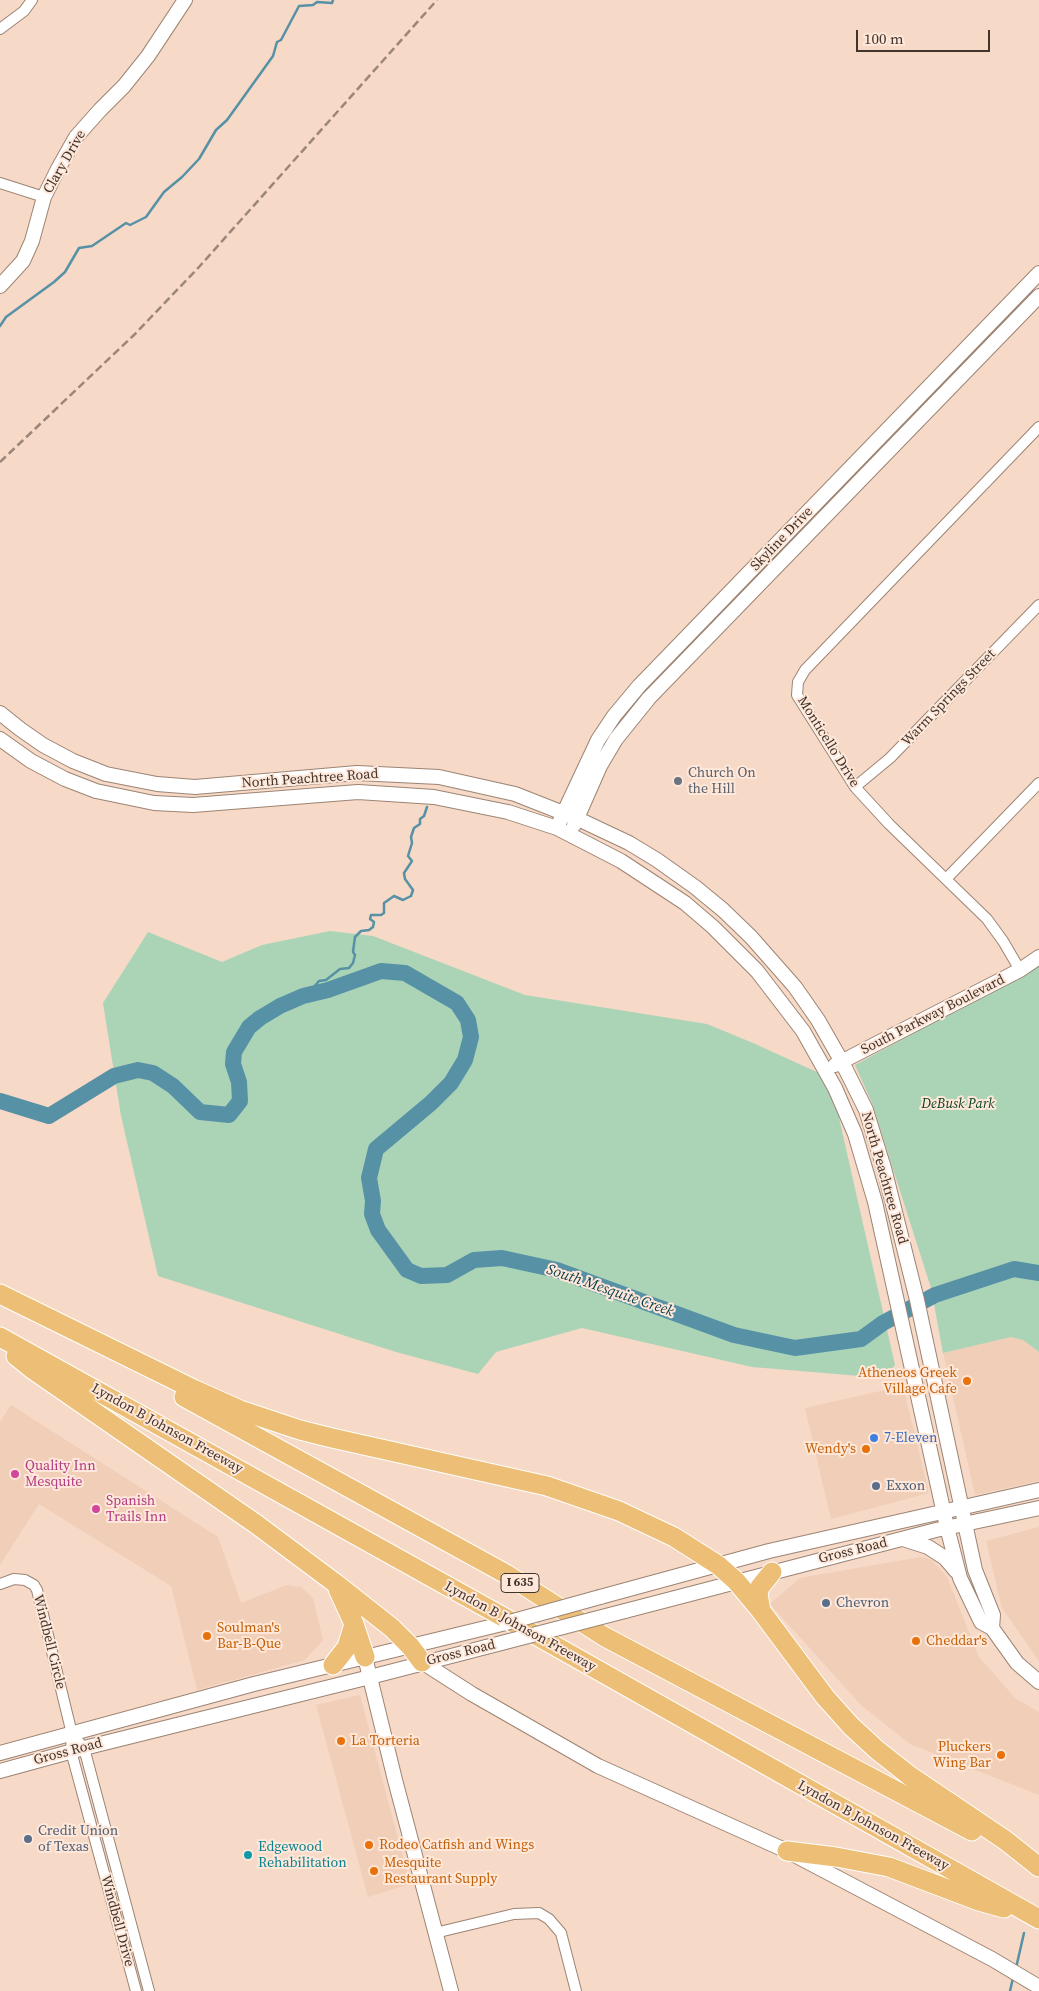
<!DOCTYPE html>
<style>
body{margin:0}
#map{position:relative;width:1039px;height:1991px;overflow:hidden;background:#f6d9c7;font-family:"Source Serif 4",serif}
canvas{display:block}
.scale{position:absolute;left:856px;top:30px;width:134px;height:22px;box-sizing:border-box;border:2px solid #40342d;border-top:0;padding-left:6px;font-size:15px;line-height:18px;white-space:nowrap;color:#40342d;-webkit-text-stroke:4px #ffe8d9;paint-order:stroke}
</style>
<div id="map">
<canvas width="1039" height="1991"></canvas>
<div class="scale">100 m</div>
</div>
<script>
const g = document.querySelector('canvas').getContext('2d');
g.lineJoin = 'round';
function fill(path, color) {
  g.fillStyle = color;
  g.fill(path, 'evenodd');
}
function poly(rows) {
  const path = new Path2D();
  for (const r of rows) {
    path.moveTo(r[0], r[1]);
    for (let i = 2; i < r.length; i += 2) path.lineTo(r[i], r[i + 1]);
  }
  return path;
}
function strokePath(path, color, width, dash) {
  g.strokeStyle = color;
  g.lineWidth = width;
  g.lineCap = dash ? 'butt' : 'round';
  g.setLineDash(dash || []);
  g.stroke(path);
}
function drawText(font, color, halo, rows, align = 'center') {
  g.font = font + ' "Source Serif 4",serif';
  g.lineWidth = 4;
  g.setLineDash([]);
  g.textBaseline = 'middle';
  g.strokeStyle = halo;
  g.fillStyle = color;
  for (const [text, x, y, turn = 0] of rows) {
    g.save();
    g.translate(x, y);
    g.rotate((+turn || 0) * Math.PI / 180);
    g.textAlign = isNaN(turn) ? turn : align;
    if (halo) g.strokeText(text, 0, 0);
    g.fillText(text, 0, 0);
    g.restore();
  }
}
const built = poly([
 [1011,1337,1023,1340,1039,1352,1039,1481,975,1495,943,1353],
 [903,1386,929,1493,831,1519,805,1408],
 [11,1405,218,1537,241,1603,287,1585,301,1587,313,1598,323,1640,305,1660,197,1690,171,1586,39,1504,0,1565,0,1422],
 [1039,1527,1039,1661,1002,1608,986,1541],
 [921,1557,932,1560,947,1577,979,1657,1016,1699,1039,1712,1039,1795,910,1744,861,1705,770,1604,800,1578],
 [360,1695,410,1884,368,1897,316,1705]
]);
const green = poly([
 [330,931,373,936,525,995,707,1024,753,1043,830,1078,895,1365,884,1378,752,1367,582,1328,496,1352,478,1374,396,1352,158,1276,121,1116,103,1003,148,932,222,962,262,945],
 [1039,965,1039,1352,1023,1340,1011,1337,943,1353,931,1288,872,1103,855,1065]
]);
const stream = poly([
 [0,326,6,317,54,282,65,272,79,248,92,246,126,223,130,225,146,217,164,192,182,177,199,159,216,130,227,120,273,56,277,42,281,40,299,6,313,5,317,2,332,3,333,0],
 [307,995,319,981,326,980,340,969,349,968,353,963,355,955,353,952,355,937,361,931,369,930,373,927,374,922,370,919,371,915,381,915,384,913,384,903,394,896,403,900,411,896,413,890,405,879,404,873,412,861,408,856,412,843,411,837,414,828,420,824,420,819,424,816,427,807],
 [1016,1968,1024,1933],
 [1010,1991,1013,1978]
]);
const river = poly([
 [0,1101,49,1116,114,1076,138,1070,153,1073,173,1086,200,1112,229,1115,240,1101,239,1082,233,1064,234,1052,249,1027,260,1018,280,1006,303,996,328,990,381,971,405,973,457,1003,468,1020,471,1037,465,1060,451,1083,431,1103,376,1149,369,1178,373,1201,372,1214,378,1230,407,1270,421,1276,447,1275,474,1260,502,1258,557,1270,734,1335,795,1348,861,1339,883,1323,935,1295,1014,1269,1039,1273]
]);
const street = poly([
 [0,29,24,11,32,0],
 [0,183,44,197],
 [855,787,890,758,1039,605],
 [946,879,1039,783],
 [1020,970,1003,941,987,919,889,824,855,787,797,695,798,682,805,670,1039,427],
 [0,1584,14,1579,25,1580,34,1585,37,1590,72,1734,71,1751,136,1991],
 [72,1734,84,1748,149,1991],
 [435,1933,514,1914,539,1913,549,1919,561,1933,576,1991]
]);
const secondary = poly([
 [0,286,23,261,32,241,44,197,58,169,76,137,100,110,124,86,148,56,185,0],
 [0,713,20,729,43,745,73,761,106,774,157,784,195,787,357,773,439,777,515,794,576,818,629,843,657,860,695,887,723,910,751,937,795,987,818,1020,842,1062,866,1110,884,1168,917,1300,975,1570,993,1615,992,1628],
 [0,739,31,761,65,779,96,791,154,803,193,805,358,792,434,797,508,812,557,828,621,861,685,903,713,927,757,971,803,1031,835,1088,855,1134,875,1202,947,1527,960,1578,981,1622,992,1628,1017,1663,1039,1682],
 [560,821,598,740,614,716,639,686,1039,273],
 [574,825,600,766,616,739,649,698,1039,296],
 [835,1065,1020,970,1039,957],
 [903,1539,928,1547,945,1558,956,1571],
 [600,1597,769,1551,1039,1490],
 [625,1611,936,1530,1039,1508],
 [365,1657,395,1780,451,1991],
 [422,1662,472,1694,598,1766,787,1851,992,1959,1039,1987],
 [0,1753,254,1684,506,1623],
 [0,1771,84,1748,370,1677,486,1647]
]);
const highway = poly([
 [0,1294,193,1389,240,1410,300,1430,332,1438,547,1486,619,1511,674,1537,718,1565,736,1581,761,1611,825,1697,851,1726,877,1750,910,1776,1005,1840,1039,1867],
 [0,1337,557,1647,1039,1919],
 [16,1356,32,1369,256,1524,335,1583,392,1628,410,1646,422,1662],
 [184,1397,506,1574,605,1637,972,1831],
 [338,1589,354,1624,365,1657],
 [761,1611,758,1594,760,1587,772,1572],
 [333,1665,347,1647,354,1624],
 [787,1851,836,1857,889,1867,979,1901,1004,1908]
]);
const rail = poly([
 [0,462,134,335,199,267,437,0]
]);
const secondaryBridge = poly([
 [506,1623,600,1597],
 [486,1647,625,1611]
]);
const markers = [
 [678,781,5,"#6b7280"],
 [967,1381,5,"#e8710a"],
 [874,1438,5,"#3f7fe0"],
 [866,1449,5,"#e8710a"],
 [15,1474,5,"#d1479c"],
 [876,1486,5,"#5c6f8a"],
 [96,1509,5,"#d1479c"],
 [826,1603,5,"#5c6f8a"],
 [207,1636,5,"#e8710a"],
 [916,1641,5,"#e8710a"],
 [341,1741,5,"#e8710a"],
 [1001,1755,5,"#e8710a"],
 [28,1839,5,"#5c6f8a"],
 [369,1845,5,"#e8710a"],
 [248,1855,5,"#0f9aa8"],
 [374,1871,5,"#e8710a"]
];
const shields = [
 [520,1583,38]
];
const shieldNames = [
 ["I 635",520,1583]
];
const streetNames = [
 ["Clary Drive",65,162,-60],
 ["Skyline Drive",782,539,-46],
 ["Warm Springs Street",949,698,-46],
 ["Monticello Drive",828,742,58],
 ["North Peachtree Road",310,779,-4],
 ["South Parkway Boulevard",933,1015,-27],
 ["North Peachtree Road",884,1178,74],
 ["Lyndon B Johnson Freeway",167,1429,29],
 ["Gross Road",853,1551,-14],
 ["Lyndon B Johnson Freeway",520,1627,29],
 ["Windbell Circle",49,1642,76],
 ["Gross Road",461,1653,-14],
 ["Gross Road",68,1752,-15],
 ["Lyndon B Johnson Freeway",873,1826,29],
 ["Windbell Drive",117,1921,75]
];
const worshipNames = [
 ["Church On",688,773],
 ["the Hill",688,789]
];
const parkNames = [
 ["DeBusk Park",958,1104]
];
const foodNames = [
 ["Atheneos Greek",957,1373,"right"],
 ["Village Cafe",957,1389,"right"],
 ["Wendy's",856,1449,"right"],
 ["Soulman's",217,1628],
 ["Bar-B-Que",217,1644],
 ["Cheddar's",926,1641],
 ["La Torteria",351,1741],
 ["Pluckers",991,1747,"right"],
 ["Wing Bar",991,1763,"right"],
 ["Rodeo Catfish and Wings",379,1845],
 ["Mesquite",384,1863],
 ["Restaurant Supply",384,1879]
];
const shopNames = [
 ["7-Eleven",884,1438]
];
const hotelNames = [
 ["Quality Inn",25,1466],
 ["Mesquite",25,1482],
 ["Spanish",106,1501],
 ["Trails Inn",106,1517]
];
const serviceNames = [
 ["Exxon",886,1486],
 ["Chevron",836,1603],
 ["Credit Union",38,1831],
 ["of Texas",38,1847]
];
const cultureNames = [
 ["Edgewood",258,1847],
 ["Rehabilitation",258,1863]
];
const waterNames = [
 ["South Mesquite Creek",610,1291,19]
];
fill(built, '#f0ceb7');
fill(green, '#abd4b7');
strokePath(stream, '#5791a6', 2.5);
strokePath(river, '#5791a6', 16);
strokePath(street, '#9d8473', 12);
strokePath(secondary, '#9d8473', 16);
strokePath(highway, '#fff', 21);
strokePath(street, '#fff', 10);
strokePath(secondary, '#fff', 14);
strokePath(highway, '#edbf76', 19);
strokePath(rail, '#9b867a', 2.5, [8, 4]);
strokePath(secondaryBridge, '#9d8473', 16, []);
strokePath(secondaryBridge, '#fff', 14);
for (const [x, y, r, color] of markers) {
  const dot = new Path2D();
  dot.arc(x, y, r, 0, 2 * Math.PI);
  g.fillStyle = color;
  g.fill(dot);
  strokePath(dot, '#ffe8d9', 2);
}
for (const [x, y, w] of shields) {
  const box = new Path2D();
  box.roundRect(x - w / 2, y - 9.5, w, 19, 4);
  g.fillStyle = '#ffe8d9';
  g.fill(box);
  strokePath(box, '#40342d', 1);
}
drawText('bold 12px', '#40342d', null, shieldNames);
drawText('14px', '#40342d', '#ffe8d9', streetNames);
drawText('14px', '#5b616d', '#ffe8d9', worshipNames, 'left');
drawText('italic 14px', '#033e20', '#ffe8d9', parkNames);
drawText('14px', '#c56008', '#ffe8d9', foodNames, 'left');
drawText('14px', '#366cbe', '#ffe8d9', shopNames, 'left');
drawText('14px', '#b23c85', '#ffe8d9', hotelNames, 'left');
drawText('14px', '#4e5e75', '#ffe8d9', serviceNames, 'left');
drawText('14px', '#0d838f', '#ffe8d9', cultureNames, 'left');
drawText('italic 15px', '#043b4b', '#ffe8d9', waterNames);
</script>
